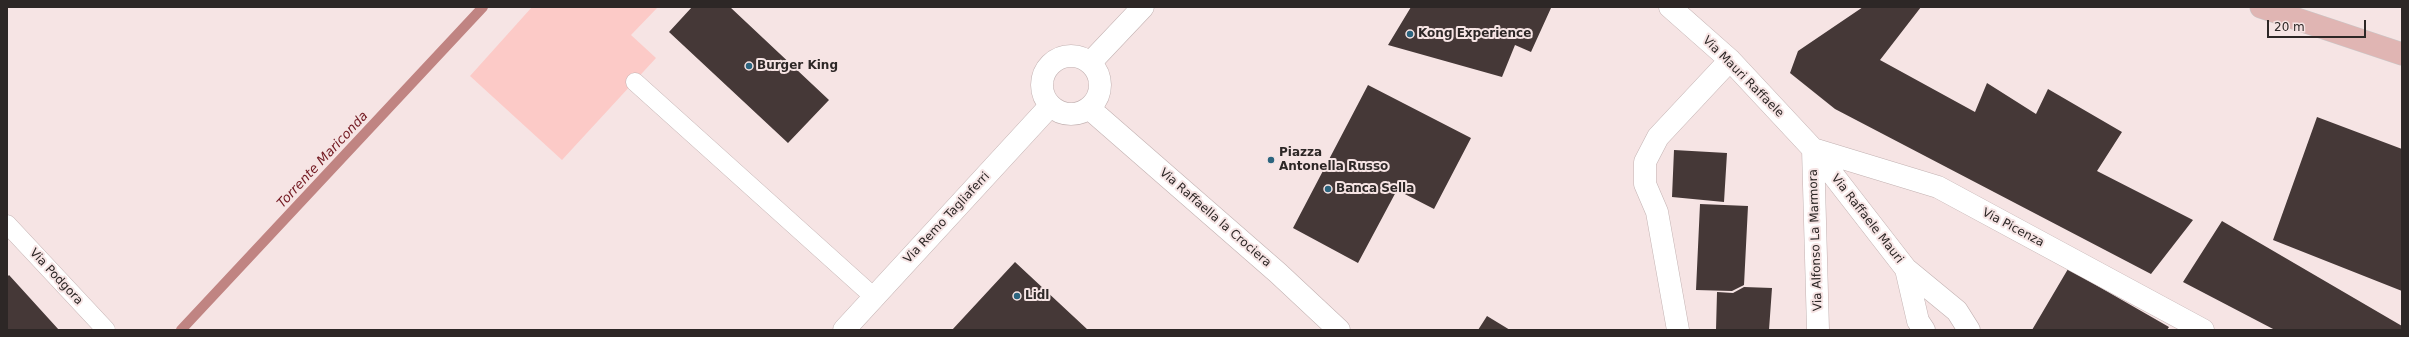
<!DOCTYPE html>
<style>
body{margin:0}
#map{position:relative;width:2409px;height:337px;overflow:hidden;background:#f6e4e4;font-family:"DejaVu Sans",sans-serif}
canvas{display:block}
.frame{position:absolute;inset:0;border:8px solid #2d2726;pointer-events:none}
.scale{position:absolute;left:2267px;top:20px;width:99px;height:18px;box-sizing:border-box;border:2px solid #2d2726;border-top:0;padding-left:5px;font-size:12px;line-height:14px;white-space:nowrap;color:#2d2726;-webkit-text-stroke:3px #f6e4e4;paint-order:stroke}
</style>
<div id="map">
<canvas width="2409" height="337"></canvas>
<div class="frame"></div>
<div class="scale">20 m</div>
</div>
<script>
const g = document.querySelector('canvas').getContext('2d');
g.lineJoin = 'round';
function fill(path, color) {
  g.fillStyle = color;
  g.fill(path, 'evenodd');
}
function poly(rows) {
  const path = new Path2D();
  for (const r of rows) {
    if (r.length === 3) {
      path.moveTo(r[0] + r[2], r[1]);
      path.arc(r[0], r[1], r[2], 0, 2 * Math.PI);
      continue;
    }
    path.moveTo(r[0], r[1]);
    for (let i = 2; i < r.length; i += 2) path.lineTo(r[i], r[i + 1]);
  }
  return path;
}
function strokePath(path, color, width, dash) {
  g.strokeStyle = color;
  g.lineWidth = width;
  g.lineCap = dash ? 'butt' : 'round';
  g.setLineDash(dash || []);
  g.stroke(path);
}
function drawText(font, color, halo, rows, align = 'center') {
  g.font = font + ' "DejaVu Sans",sans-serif';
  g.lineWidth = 4;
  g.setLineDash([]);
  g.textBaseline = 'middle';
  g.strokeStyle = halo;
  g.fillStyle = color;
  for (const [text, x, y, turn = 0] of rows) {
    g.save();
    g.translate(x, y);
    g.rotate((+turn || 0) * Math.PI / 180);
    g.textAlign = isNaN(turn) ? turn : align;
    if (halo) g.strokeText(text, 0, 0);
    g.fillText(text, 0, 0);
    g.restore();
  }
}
const green = poly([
 [532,7,658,7,631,35,656,58,562,160,470,76]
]);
const stream = poly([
 [181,330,483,7]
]);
const building = poly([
 [692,7,730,7,829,100,788,143,669,32],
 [1411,7,1548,7,1551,8,1531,52,1515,45,1502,77,1388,45],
 [1863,7,1921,7,1880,60,1975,112,1987,83,2036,114,2048,89,2122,132,2097,171,2193,220,2151,274,1835,109,1790,73,1798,51],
 [1368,85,1471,138,1434,209,1397,190,1358,263,1293,228],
 [2317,117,2402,149,2402,291,2273,240],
 [1674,150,1727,153,1724,202,1672,197],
 [1700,204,1748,206,1744,285,1732,291,1696,290],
 [2222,221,2402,326,2402,330,2275,330,2183,282],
 [1015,262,1088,330,952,330],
 [2068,269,2169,327,2167,330,2032,330],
 [9,275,59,330,7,330,7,277],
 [1744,287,1772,288,1769,330,1716,330,1717,292,1733,293],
 [1487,316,1510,330,1478,330]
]);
const service = poly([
 [635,82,874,297],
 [7,224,106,330]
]);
const minor = poly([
 [1670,7,1730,60,1813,149,1906,269,1918,321,1924,330],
 [1071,85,29],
 [1090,63,1143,7],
 [1090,109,1278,273,1339,330],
 [1813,149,1938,187,2203,330],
 [1813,149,1818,330],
 [1906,269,1957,311,1969,330],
 [844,330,1050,106],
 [1678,330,1657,212,1645,184,1645,162,1658,137,1730,60]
]);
const primary = poly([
 [2261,7,2402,54]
]);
const markers = [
 [1410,34,4,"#2c647e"],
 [749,66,4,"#2c647e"],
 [1271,160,4,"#2c647e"],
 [1328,189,4,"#2c647e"],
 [1017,296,4,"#2c647e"]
];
const poiNames = [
 ["Kong Experience",1418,34],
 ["Burger King",757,66],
 ["Piazza",1279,153],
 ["Antonella Russo",1279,167],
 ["Banca Sella",1336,189],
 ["Lidl",1025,296]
];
const streetNames = [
 ["Via Mauri Raffaele",1743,77,45],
 ["Via Remo Tagliaferri",947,218,-47],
 ["Via Raffaella la Crociera",1215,218,41],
 ["Via Raffaele Mauri",1867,219,52],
 ["Via Picenza",2013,228,28],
 ["Via Alfonso La Marmora",1816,240,-92],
 ["Via Podgora",56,277,47]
];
const waterNames = [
 ["Torrente Mariconda",323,160,-47]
];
fill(green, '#fccac7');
strokePath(stream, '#c08482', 10);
fill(building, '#453837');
strokePath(service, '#c2b1b1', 19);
strokePath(minor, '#c2b1b1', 23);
strokePath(primary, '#c8c7c7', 23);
strokePath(service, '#fff', 18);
strokePath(minor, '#fff', 22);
strokePath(primary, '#e0b5b3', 22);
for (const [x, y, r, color] of markers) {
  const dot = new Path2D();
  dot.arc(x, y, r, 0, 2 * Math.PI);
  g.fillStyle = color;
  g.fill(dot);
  strokePath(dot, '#f6e4e4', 1.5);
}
drawText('bold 12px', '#2d2726', '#f6e4e4', poiNames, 'left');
drawText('12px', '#2d2726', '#f6e4e4', streetNames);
drawText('italic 13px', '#731a22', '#f6e4e4', waterNames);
</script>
